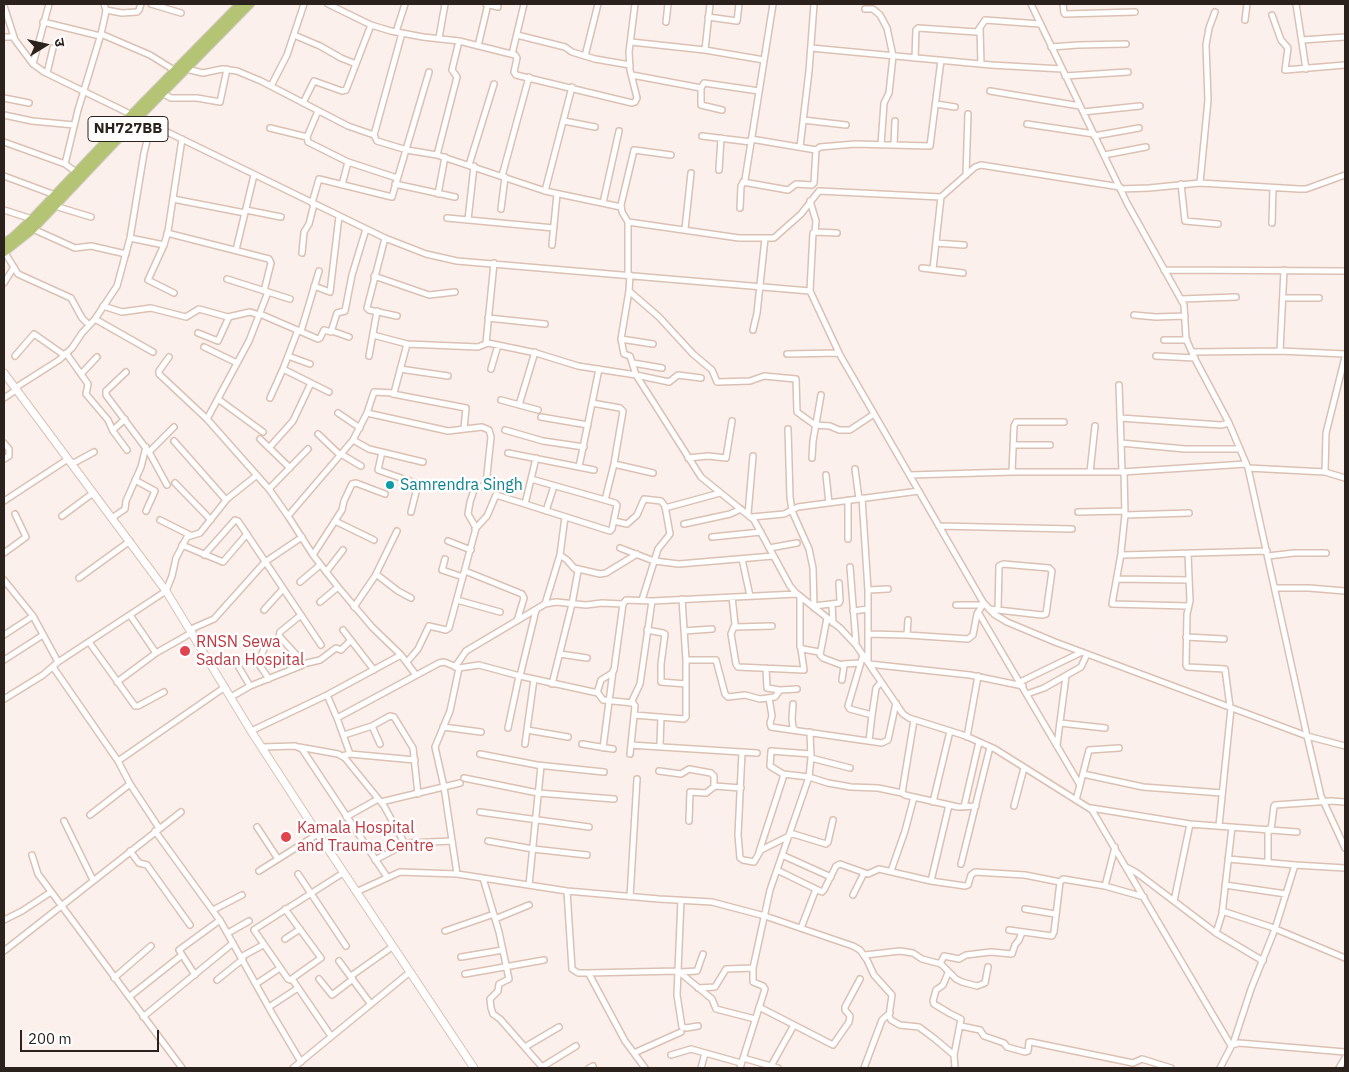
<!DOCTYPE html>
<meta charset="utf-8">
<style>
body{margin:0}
#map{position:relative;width:1349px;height:1072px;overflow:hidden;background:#fbf0eb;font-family:"IBM Plex Sans","Noto Sans Devanagari",sans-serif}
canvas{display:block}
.frame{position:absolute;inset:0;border:5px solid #2c221d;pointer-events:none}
.north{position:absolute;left:20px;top:20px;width:50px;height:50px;-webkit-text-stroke:4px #fff;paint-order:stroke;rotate:80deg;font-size:14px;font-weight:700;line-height:20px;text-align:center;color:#2c221d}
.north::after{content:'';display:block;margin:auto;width:18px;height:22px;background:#2c221d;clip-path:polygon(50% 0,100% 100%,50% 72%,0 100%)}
.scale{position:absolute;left:20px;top:1030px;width:139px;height:22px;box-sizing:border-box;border:2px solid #2c221d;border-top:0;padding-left:6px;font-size:15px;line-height:18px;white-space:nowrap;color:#2c221d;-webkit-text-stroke:4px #fff;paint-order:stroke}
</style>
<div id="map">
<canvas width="1349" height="1072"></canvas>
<div class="frame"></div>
<div class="north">उ</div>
<div class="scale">200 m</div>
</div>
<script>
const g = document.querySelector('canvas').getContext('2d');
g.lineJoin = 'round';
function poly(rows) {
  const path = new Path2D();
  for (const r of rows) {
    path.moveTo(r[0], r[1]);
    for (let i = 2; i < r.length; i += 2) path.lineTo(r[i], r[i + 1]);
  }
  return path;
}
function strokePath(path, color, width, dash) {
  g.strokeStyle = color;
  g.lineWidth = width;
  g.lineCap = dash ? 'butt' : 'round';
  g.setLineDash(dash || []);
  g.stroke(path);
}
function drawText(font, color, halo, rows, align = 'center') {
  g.font = font + ' "IBM Plex Sans",sans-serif';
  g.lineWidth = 5;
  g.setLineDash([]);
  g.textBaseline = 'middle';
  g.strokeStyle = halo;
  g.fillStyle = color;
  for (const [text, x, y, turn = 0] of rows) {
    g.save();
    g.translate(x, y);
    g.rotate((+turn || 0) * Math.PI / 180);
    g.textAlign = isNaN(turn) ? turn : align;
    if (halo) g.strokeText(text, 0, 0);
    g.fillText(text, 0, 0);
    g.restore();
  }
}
const minor = poly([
 [151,4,181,13],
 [328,4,371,25,391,31,423,37,459,41,515,55,517,58,514,72,516,75,632,103,635,102,637,98,630,70,629,52,635,4],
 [486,4,498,7],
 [1063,4,1064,13,1065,14,1135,12],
 [1296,4,1306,69],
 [4,6,15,40,33,64,44,72,385,238,426,254,457,261,810,291],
 [865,9,873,9,880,15,887,28,893,56,889,93,884,103,881,145],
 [106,10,122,13,137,12,139,10,141,4],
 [1272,15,1281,40,1288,48,1285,70,1345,65],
 [708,17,737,21,739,4],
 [1245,20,1247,4],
 [43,22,100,36],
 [666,22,668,4],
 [980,29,981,64],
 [396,32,405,4],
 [101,34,105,16,106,10,104,4],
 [294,35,320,46,341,58,356,64],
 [517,35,565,47,572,52,595,59,630,65],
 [4,37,14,37],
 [439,38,445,4],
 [1302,40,1345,37],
 [631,42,705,50,764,60],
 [478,46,488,4],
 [1051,47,1078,45,1126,44],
 [811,48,991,65,1062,69],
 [705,50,710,4],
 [512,54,524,4],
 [585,56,598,4],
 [915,58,916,30,918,28,977,32,985,20,1040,24],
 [33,64,49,4],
 [186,69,203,73,222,69,237,71,261,81,348,126,374,135,402,33],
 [47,73,53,48],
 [632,75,701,88],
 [1065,76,1128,72],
 [271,86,287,55,304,4],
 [990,91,1080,106],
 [162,93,171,98,197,98,220,102,227,69],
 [4,98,29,103],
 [303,103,314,81,342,91,346,90,371,25],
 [936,104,955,107],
 [722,110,701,105,701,88,704,83,759,91],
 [318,111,307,137,308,142,348,162,397,178],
 [1083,112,1140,106],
 [4,115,32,121,74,125],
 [803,120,846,125],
 [564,121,595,127],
 [1027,124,1094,134],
 [270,128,307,137],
 [374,135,377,141,407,150,437,155,545,191,621,207],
 [702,136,751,142],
 [1094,136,1139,128],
 [751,139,816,150],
 [4,142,65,164],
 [894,145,895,121],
 [800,147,809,71,814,4],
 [437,155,457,77,452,70,459,41],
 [671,155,634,150,621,205,622,212,628,222,739,238,774,238,801,214,819,191,941,197,975,167,981,165,1120,187],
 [1104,155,1146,147],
 [469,165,494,84],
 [719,170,721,138],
 [76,172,65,164,78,110,101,34,150,55,174,70],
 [966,175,968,114],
 [4,176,55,195],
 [502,176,529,77],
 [743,182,788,190,796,184,812,185,814,183,816,150,820,147,855,144,930,146,941,60],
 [1200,183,1208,100,1206,45,1209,28,1215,12],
 [395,184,455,197],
 [1181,184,1185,221,1218,224],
 [342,185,348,162],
 [1120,189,1149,188,1200,183,1299,189,1306,189,1345,175],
 [545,191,572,87],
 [438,194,445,157],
 [173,199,245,213],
 [810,201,816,221,815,232],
 [312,203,319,179,392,197,429,72],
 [603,203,619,131],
 [55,206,91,217],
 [740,208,741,186,745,180,773,4],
 [501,209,505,177],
 [4,210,32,219],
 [246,210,281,217],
 [447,218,554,228],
 [468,220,474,166],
 [1272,223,1273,188],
 [33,229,75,248,91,246,126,254],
 [685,229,691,173],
 [167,233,269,259,271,263,264,291],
 [837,233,815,232,813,233,810,291,840,355,983,602,994,614,1007,622,1055,642,1307,736,1248,468,1229,423,1196,361,1186,339,1184,305,1127,203,1031,4],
 [130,238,164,245],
 [385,238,367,308,369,310,397,316],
 [936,243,964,245],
 [552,245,557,194],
 [236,250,254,175],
 [4,251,18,274,71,298,82,318,89,325],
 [302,253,304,232,309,224,314,204],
 [922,268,963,273],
 [933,269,941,197],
 [1164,270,1345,271],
 [628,275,628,222],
 [630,275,629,291,621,339,653,344],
 [374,276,429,295,455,292],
 [227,279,290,299],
 [4,283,14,267],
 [314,286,330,292,339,216],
 [629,291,659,317,693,354,712,370,717,382,750,381,764,376,796,379,797,412,815,425,830,426,839,430,850,430,874,414],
 [174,293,148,280,164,245,168,231,182,139],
 [1284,298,1319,298],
 [1181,299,1236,297],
 [103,306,122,312,151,308,186,317,199,309,228,317,250,312,259,315],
 [260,314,318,339,320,338,324,330,331,332,337,313,345,311,352,275,366,229],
 [1134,315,1156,317,1185,316],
 [488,318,545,324],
 [95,319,153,352],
 [753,330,757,313,765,238],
 [301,331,319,271],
 [332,331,349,337],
 [198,333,218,341,229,317],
 [373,335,407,344],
 [621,339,624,354,630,356,636,375,669,382,678,375,701,378],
 [1164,340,1187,340],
 [486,343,494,263],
 [204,347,237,363],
 [1280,351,1284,270],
 [1192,352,1280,351,1345,354],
 [66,353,88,384,86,394,108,420,113,431,127,450],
 [787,354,838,353],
 [15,356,34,334,64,355],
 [288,356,310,364],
 [369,356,377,311],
 [1156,356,1195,358],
 [169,357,159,371,159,374,207,419,269,489,288,516,313,555,338,587,372,627,401,655,416,675],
 [633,363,662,368],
 [283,369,329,392],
 [400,369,448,376],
 [491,369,498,345],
 [126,372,106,391,106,395,148,451,150,451,174,427],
 [81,374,97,357],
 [1119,385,1122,472],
 [15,388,59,360,72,348,82,333,95,319,117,286,130,238,144,153,151,124],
 [393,394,466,408,464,428],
 [4,398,16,390],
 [270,398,283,369,298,330],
 [218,399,263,432],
 [501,400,538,410],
 [519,405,535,352],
 [338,413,360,428],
 [367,413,448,431,482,427,489,430,491,437,486,484,474,490,470,502,468,514,476,528,449,628,446,630,429,626,418,649,407,662],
 [541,417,588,425],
 [1120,418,1221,425,1229,423],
 [207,419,249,341,268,292],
 [788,429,790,497,792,511,809,549,813,568,814,608],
 [113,430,125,419],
 [505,430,543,441,584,447],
 [318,434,340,455],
 [260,439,290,468],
 [353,440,369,449,423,462],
 [174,441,226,500],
 [4,443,9,449,9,456,4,459],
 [1121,443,1185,449,1240,449],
 [1013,445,1050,445],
 [269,448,293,421,311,383],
 [149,452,167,485],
 [382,452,378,470,418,484,411,512],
 [508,453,594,470],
 [341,454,361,466],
 [688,458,708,456,726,458,732,421],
 [812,458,813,441,821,395],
 [72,464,94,452],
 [614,464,653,473],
 [579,467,599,369],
 [1248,468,1325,472,1345,478],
 [855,469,859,499],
 [1012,472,1014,426,1016,422,1064,422],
 [1090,472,1095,426],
 [1124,472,1125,515,1121,552,1123,555,1267,551],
 [1325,472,1326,433,1345,357],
 [826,475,829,503],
 [910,475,1012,472,1122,472,1246,464],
 [531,479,536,458],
 [135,480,155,491,146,511],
 [175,483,211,520],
 [269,489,308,449],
 [862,498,868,590,868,662],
 [848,500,848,539],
 [4,501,68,459],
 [525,504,610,531,612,529,617,505,615,503,605,500],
 [665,508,720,493],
 [546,511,554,486],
 [1078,512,1125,511],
 [748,514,753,456],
 [1125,515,1189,513],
 [62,516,93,493],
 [288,516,353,440,367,413,374,392,394,393,407,344,478,347,488,343,536,353,578,366,636,375,701,477,754,520,790,586,796,593,840,628,856,645,903,714,909,718,966,736,995,749,1092,810,1230,1044,1231,1047,1220,1068],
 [752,517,784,514,798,507,919,491],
 [112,518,125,509,126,501,141,467,146,447],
 [160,520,190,535],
 [335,521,374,540],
 [614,521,627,524,637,515,644,499,661,501,665,506,670,534,658,549,642,600],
 [684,524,730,514,741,509],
 [939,526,1072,529],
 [475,529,487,516,496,495,525,504,531,479,605,500,614,464,623,411,620,408,592,403],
 [712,537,761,532],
 [448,541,471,550],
 [182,545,223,562,247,534],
 [620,548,654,561,679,564,773,556],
 [769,548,797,543],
 [4,553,26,537,15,514],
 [1121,554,1112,604,1188,606],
 [1188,554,1190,601,1187,614,1186,665,1187,667,1225,669,1230,707],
 [204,555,235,520,238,521,321,645],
 [313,555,342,510,344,501,352,484,356,483,385,494],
 [560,555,567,560,574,568,600,574,606,573,637,554],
 [1268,556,1294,553,1326,553],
 [445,559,442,570,463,577],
 [742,559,750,596],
 [850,567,856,643],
 [465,571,522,594,524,598,517,621],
 [326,572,343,550],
 [376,574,398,591,411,598],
 [79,578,130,541],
 [1117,579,1189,580],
 [4,580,33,616,58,662],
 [300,582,320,565],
 [1275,588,1309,588,1345,591],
 [868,590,888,589],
 [800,596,800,647,803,649,819,652],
 [732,597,735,624,731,634,736,664,738,667,804,670,801,649],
 [457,600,500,612],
 [320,602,338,587],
 [545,604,560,555,565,517],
 [832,604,833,623],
 [956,605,983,605],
 [814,606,839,603,840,601,839,583],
 [354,607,375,576,397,531],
 [989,609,1042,615,1046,614,1052,571,1049,568,1003,564,999,566,998,610],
 [264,610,283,589],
 [853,611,868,609],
 [978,612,1080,785,1076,800],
 [827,618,820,655,823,658,844,666,842,680],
 [908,620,907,635,968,639,973,635,977,614,984,603],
 [735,627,772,626],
 [191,629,214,619,265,562,302,537],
 [343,630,374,670],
 [647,630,663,633,665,634,661,664,661,682,686,684],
 [684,631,712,629],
 [868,634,907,635],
 [4,635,33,616],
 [1186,637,1224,639],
 [89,642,135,706,138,706,164,692],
 [264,649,258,663,269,679],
 [156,653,193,632],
 [560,654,587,658],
 [863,655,848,706,850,709,872,715,869,741],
 [4,660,43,635],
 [686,660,716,660,725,694,728,697,745,695,760,699,775,697,780,690,797,689],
 [237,664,250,686],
 [303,664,320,660,336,648,341,650,351,640],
 [843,664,860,663],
 [869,664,970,675,1023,686],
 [53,667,118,761,130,784,159,828],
 [455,667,466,651,545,604,556,602,586,605,602,603,623,604],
 [766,668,767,688,780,690],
 [520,676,536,610],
 [117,682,156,653,130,615],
 [1020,682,1082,652],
 [552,684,572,604,578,571,574,568],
 [597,693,601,680,612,673,614,670,623,604,626,600,652,601,797,594],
 [1027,694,1044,688,1081,667,1087,654],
 [327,695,337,718,350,754],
 [231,697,250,686,303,665,302,661,279,636,280,632,301,615],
 [769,698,772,716,770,723,771,727,882,743,888,740,896,703],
 [4,699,43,675,58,662,166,591,172,576,176,558,187,537,200,533,227,499,257,475],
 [631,703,640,684,652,601],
 [793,704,792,719,793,727,795,730],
 [634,715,684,719,686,717,686,660,682,599],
 [872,715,876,688,881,682],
 [661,717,660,744,662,747,757,753],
 [337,718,439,663,444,662,459,668,479,665,520,676,598,693,603,700,633,703,635,706,630,754],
 [914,720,902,793,905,795,958,807,976,806],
 [1060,723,1105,728],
 [372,726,380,744],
 [443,727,481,732],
 [508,728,519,676],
 [527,730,568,737],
 [251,731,327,695,401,655],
 [344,735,372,726,390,716,394,717,413,748,418,794],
 [967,737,978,676],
 [525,744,534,679],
 [582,744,613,749],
 [631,745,661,747],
 [1057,745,1066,676],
 [1345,746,1307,736,1321,796,1345,848],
 [262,747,295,746,302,749,387,877],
 [299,747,338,754,345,758,384,806,405,844],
 [603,748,613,671],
 [742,752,738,835,740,858,743,860,754,862,761,850,789,836],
 [480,754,537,765,604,772],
 [342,756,350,754,415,760],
 [811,758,850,768],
 [118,761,225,687],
 [659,771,681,774,689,769,711,773,714,776,714,787],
 [783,774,809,777,811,758,810,732],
 [1083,774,1143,787,1222,793],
 [464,778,538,793,614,799],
 [1080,785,1089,750,1119,748],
 [381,802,460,783],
 [933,802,950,731],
 [1014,806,1024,768],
 [964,807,979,742],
 [1091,808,1190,824,1297,832],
 [480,812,589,827],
 [90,815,130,784],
 [346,817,378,799],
 [64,821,93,880],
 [689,821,690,792,706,793,715,786,741,788],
 [1219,826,1231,708],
 [257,827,278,859],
 [1271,830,1274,806,1275,805,1331,801,1345,802],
 [155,831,221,922,273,1015,301,1062],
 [790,833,826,844,828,842,833,820],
 [488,841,533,849,587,855],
 [130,851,139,863,147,865,190,925],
 [759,852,783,778,783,774,770,766,771,751,811,754],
 [32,855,38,874,182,1068],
 [782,855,831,877],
 [1228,859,1295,865,1345,868],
 [375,860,407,843,452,841],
 [1268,862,1268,829],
 [961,864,990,747],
 [1128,868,1137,873,1216,933,1263,961],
 [777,870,822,892,824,890,836,866,840,864,868,874,879,869,931,881,965,886,968,885,971,875,975,872,1025,875,1060,882],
 [259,871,318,834],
 [891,871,905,831,914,797],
 [298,874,346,946],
 [457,874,444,787,435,747,450,711,459,668],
 [483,878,499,932,509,979,499,984,498,991,490,999,491,1008,493,1014,500,1019,543,1068],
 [931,881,949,805],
 [529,885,541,766],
 [1225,885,1286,894],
 [1105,886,1115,847],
 [567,891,572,969,578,973,587,973,589,974,625,1041,645,1068],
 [356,892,400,872,457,874,567,891,659,899,712,902,765,916,853,946,860,950,867,960,874,975,892,995,889,1016,891,1020,900,1025,919,1027,935,1039,954,1055,955,1068],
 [853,895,864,873],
 [630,897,637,779],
 [681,900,677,995,682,1027,686,1028,698,1026],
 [1174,901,1190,824],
 [285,909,321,958,290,980,288,979,254,930,255,929,343,873],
 [1025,909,1055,914],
 [213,910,242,895],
 [1222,911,1271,927,1345,958],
 [495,919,529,905],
 [4,920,22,911,51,892],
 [801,928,816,889],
 [1009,930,1052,936,1054,932,1060,882,1063,879,1105,886,1144,897],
 [445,931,494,914],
 [228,933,249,921],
 [1216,933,1222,914,1232,827],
 [285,939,300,929],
 [4,951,181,812],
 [865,955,900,951,913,953,922,959,941,964,956,979,962,982,977,986,985,983,988,967],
 [241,957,263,945],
 [461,957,503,950],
 [339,961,370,1003],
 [940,964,944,956,959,959,966,955,991,952,1012,954,1015,945,1019,940,1022,932],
 [681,972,697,971,703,954],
 [587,973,678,971,712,999,716,1009,755,1019],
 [948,973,943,985,936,990,933,1001,934,1004,949,1013,961,1019,954,1055],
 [465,974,544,960],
 [195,975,179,950,220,920],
 [351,976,392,947],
 [114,978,151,946],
 [292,979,331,1036],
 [319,979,332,995,353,979],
 [217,980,243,959],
 [256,984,280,968],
 [698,988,715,987,726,969,753,968,770,890,809,777,828,783,851,787,878,788,902,793],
 [129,997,182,955],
 [269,1007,298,988],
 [759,1007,833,1045,849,1022,850,1016,845,1010,845,1007,860,979],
 [143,1017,233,943],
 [961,1026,980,1030,984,1036,1004,1043,1007,1047,1025,1052,1028,1051,1029,1042,1031,1042,1133,1063,1142,1059,1171,1068],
 [1233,1044,1251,989,1275,929,1295,865],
 [1232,1045,1239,1043,1345,1052],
 [525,1047,559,1027],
 [634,1053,681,1032],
 [671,1055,691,1049,741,1063],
 [743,1058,778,1068],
 [771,1066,794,1025],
 [542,1067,576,1046],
 [293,1068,410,972],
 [589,1068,593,1066],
 [701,1068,705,1053],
 [740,1068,765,989,763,986,753,982,753,968],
 [864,1068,882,1020,890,1013],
 [1339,1068,1345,1058]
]);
const secondary = poly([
 [4,373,166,591,251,731,318,834,474,1068]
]);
const trunk = poly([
 [4,243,13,237,32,219,131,115,240,4],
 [4,252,33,229,138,118,250,4]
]);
const markers = [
 [390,485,5,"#0f9aa8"],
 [185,651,6,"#e0444e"],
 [286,837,6,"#e0444e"]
];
const shields = [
 [128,129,80]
];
const shieldNames = [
 ["NH727BB",128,129]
];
const cultureNames = [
 ["Samrendra Singh",400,485]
];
const healthNames = [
 ["RNSN Sewa",196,642],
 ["Sadan Hospital",196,660],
 ["Kamala Hospital",297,828],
 ["and Trauma Centre",297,846]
];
strokePath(minor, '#dbc1b4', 8);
strokePath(secondary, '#dbc1b4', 9);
strokePath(trunk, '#d1cecd', 10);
strokePath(minor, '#fff', 5);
strokePath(secondary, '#fff', 7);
strokePath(trunk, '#b4c474', 8);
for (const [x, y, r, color] of markers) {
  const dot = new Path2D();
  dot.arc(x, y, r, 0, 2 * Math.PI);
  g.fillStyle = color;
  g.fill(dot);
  strokePath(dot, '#fff', 2);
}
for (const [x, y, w] of shields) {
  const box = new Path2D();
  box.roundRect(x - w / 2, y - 12.5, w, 25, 4);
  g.fillStyle = '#fff';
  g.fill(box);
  strokePath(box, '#2c221d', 1);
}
drawText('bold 15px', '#2c221d', null, shieldNames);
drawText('16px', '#0d838f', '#fff', cultureNames, 'left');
drawText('16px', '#be3a42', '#fff', healthNames, 'left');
</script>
